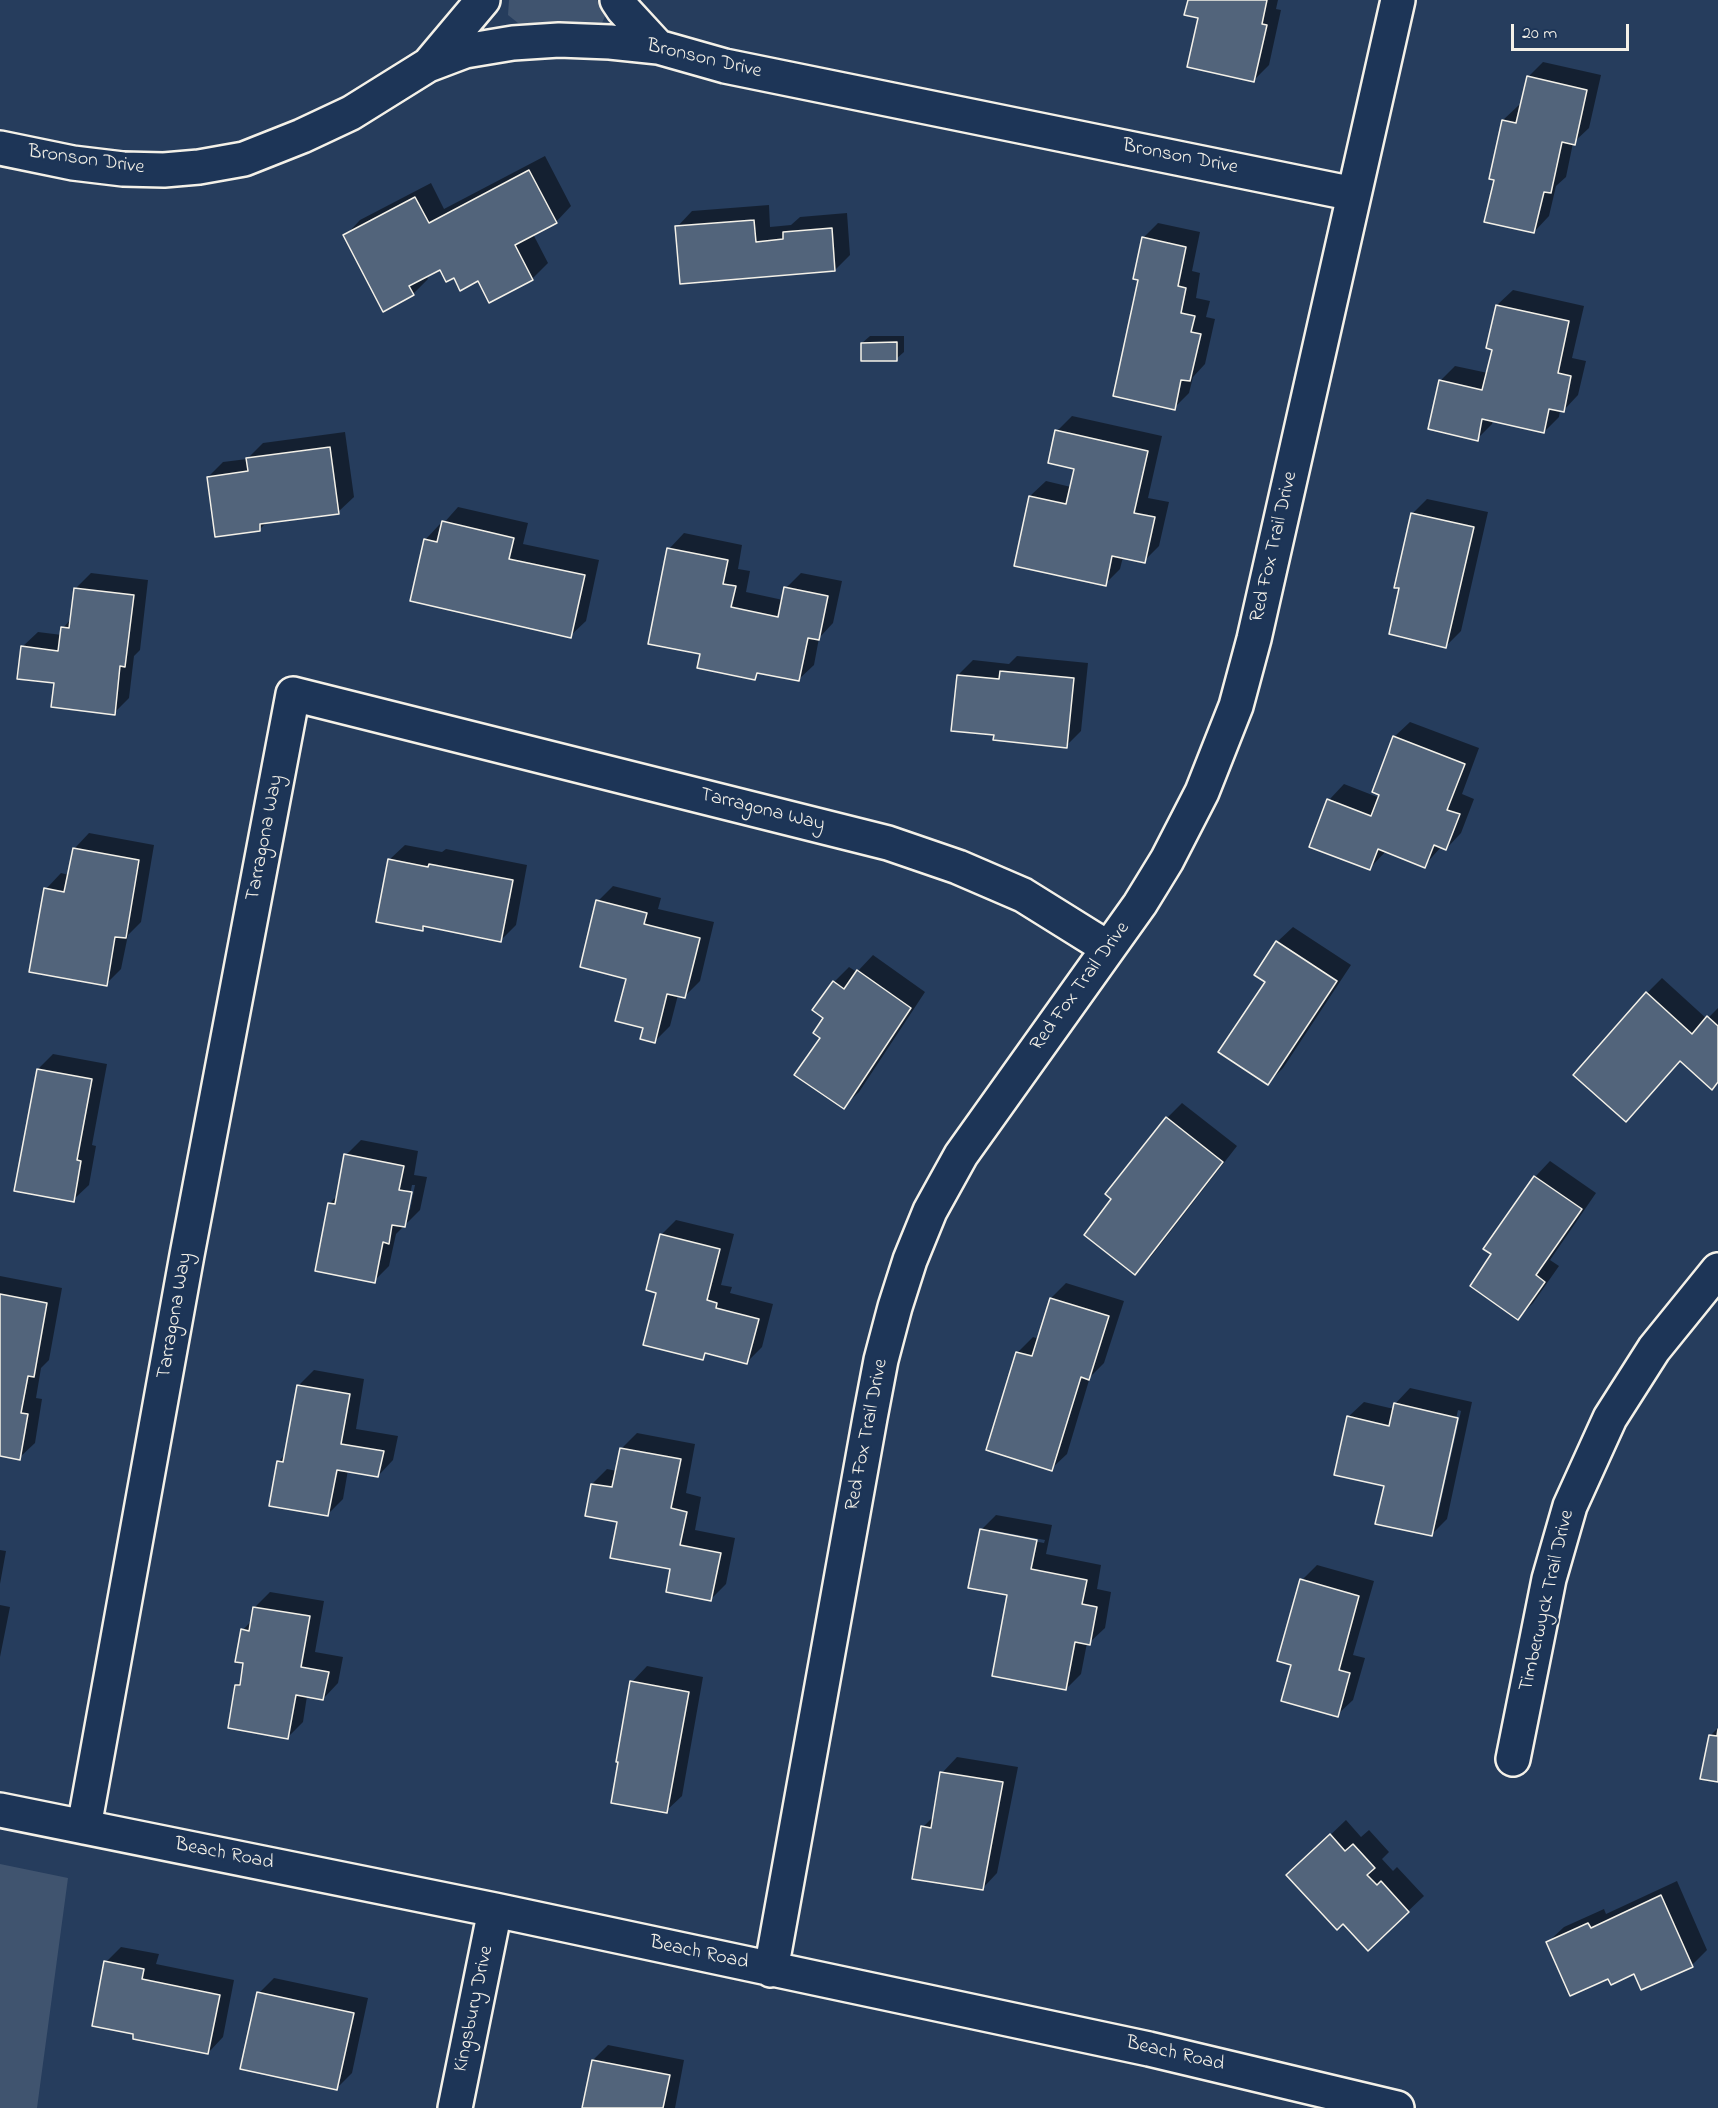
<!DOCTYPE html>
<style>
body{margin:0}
#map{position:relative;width:1718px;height:2108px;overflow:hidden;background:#263d5d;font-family:"Indie Flower",sans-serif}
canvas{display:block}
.scale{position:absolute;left:1511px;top:24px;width:118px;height:27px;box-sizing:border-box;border:3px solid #f4f1e8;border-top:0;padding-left:8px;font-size:18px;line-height:21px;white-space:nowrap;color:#f4f1e8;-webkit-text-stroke:4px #1d3557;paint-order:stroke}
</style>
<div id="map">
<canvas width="1718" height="2108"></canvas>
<div class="scale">20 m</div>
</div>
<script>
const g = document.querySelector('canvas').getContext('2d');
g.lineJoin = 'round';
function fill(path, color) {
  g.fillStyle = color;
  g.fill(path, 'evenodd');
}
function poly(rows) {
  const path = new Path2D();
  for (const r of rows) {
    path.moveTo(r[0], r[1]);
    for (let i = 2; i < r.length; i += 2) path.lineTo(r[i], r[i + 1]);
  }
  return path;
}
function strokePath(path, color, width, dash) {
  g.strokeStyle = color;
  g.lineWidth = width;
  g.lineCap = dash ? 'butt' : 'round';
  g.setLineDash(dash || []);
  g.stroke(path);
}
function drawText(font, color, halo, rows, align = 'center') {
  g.font = font + ' "Indie Flower",sans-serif';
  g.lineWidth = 4.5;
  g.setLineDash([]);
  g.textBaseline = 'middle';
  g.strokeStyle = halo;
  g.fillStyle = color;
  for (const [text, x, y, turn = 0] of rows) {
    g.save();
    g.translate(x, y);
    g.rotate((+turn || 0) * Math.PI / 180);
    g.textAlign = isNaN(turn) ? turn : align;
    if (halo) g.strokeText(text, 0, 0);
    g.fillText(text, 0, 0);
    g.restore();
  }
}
const green = poly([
 [509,0,597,0,606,14,602,23,597,25,518,23,508,15],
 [0,1864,68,1878,37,2108,0,2108]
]);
const shadow = poly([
 [1189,0,1278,0,1276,9,1281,10,1269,65,1254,80,1199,17],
 [1543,62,1601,75,1589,128,1573,143,1566,177,1556,186,1549,216,1534,232,1496,179,1503,120,1519,105,1521,106,1528,77],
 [545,156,571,206,556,222,533,234,548,263,532,279,490,301,478,279,454,276,441,267,427,275,428,279,413,294,345,236,360,220,431,183,444,209],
 [769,205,770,227,791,225,800,217,847,213,850,255,835,270,677,227,692,211],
 [1158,223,1200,232,1192,271,1200,273,1196,298,1210,301,1206,317,1215,319,1205,364,1193,377,1189,393,1174,408,1143,238],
 [1513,290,1584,306,1572,358,1586,361,1578,395,1563,411,1560,410,1559,417,1544,432,1493,420,1492,424,1477,439,1440,381,1455,366,1488,373,1493,349,1497,305],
 [870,336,904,336,904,352,896,359,862,343],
 [1072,416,1162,436,1148,498,1169,502,1159,546,1144,561,1123,557,1120,569,1105,584,1030,496,1046,481,1071,487,1076,468,1057,431],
 [345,432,354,497,338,512,267,522,260,529,208,477,223,462,247,459,263,443],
 [1427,499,1488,512,1461,631,1446,646,1401,587,1412,514],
 [458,507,528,523,523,544,599,560,586,621,570,636,425,540,440,524,442,525],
 [684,533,742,545,738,569,750,571,746,592,783,600,786,588,801,573,842,581,833,623,819,638,814,665,798,680,760,672,755,678,701,653,669,549],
 [91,573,148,580,140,650,134,656,129,698,114,713,56,681,22,647,38,632,62,635,63,628,72,618,76,588],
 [1017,656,1088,663,1081,731,1066,746,996,733,958,675,973,660,1009,664],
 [1410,722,1479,748,1462,794,1474,799,1461,833,1446,849,1441,847,1424,866,1386,851,1369,869,1311,846,1329,800,1344,784,1380,798,1394,737],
 [89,833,154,845,141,922,128,935,121,969,106,984,46,889,61,873,69,875,74,849],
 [405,845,442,852,446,849,527,865,516,925,501,940,427,925,422,930,389,860],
 [613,886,661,898,658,909,714,922,700,981,685,996,678,995,670,1026,655,1041,645,1027,598,901],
 [1293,927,1351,965,1283,1068,1268,1083,1267,981,1256,974,1277,942],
 [873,955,925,992,859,1092,843,1107,822,1037,825,1018,834,982,849,967,857,972],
 [1662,978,1707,1019,1718,1008,1718,1081,1681,1060,1647,993],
 [53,1054,107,1064,92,1145,96,1146,89,1185,73,1200,38,1069],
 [1182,1103,1237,1146,1150,1258,1135,1273,1114,1199,1167,1118],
 [361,1140,418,1151,414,1175,427,1177,420,1210,396,1234,389,1266,374,1281,329,1204,338,1195,346,1155],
 [412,1185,415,1185,410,1210,407,1210],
 [1550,1161,1596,1193,1550,1260,1559,1266,1533,1303,1518,1318,1493,1254,1485,1248,1535,1177],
 [676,1220,734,1234,721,1285,732,1287,730,1293,773,1304,762,1347,747,1362,708,1352,702,1358,658,1292,661,1235],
 [0,1276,62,1288,49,1360,41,1368,36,1398,42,1399,35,1443,19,1458,0,1454],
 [1066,1283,1124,1301,1104,1363,1090,1377,1067,1454,1051,1469,988,1449,1018,1352,1033,1337,1039,1339,1051,1298],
 [314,1370,364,1379,356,1429,398,1436,393,1460,378,1476,348,1470,343,1499,328,1514,278,1462,286,1454,298,1386],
 [1410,1388,1472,1402,1447,1519,1431,1535,1386,1485,1348,1417,1364,1402,1394,1409,1395,1404],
 [1458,1410,1461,1411,1437,1519,1434,1519],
 [637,1433,695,1444,686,1493,701,1497,695,1530,735,1538,726,1584,711,1599,619,1521,592,1484,607,1469,617,1471,621,1449],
 [996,1515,1052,1525,1046,1554,1101,1565,1097,1589,1111,1592,1105,1628,1089,1643,1087,1643,1081,1674,1066,1689,1009,1594,981,1530],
 [991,1530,1045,1540,1044,1543,991,1533],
 [0,1550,6,1551,0,1584],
 [1317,1565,1374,1581,1353,1655,1365,1658,1353,1700,1337,1715,1293,1664,1302,1580],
 [270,1592,324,1601,315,1652,343,1657,338,1683,323,1699,307,1696,303,1722,288,1737,236,1686,242,1680,245,1661,243,1630,252,1620,255,1607],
 [0,1605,10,1607,0,1657],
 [647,1666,703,1677,682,1796,666,1811,632,1682],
 [1718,1728,1718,1781,1710,1736],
 [957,1757,1018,1767,997,1873,982,1889,923,1827,935,1815,942,1773],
 [1346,1820,1361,1837,1369,1830,1389,1852,1382,1859,1393,1871,1397,1867,1424,1896,1368,1949,1304,1860],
 [1677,1881,1707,1950,1692,1965,1609,1977,1548,1942,1564,1927,1604,1909,1606,1914],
 [121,1947,159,1954,156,1964,234,1980,223,2037,208,2053,135,2033,106,1962],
 [274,1978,368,1998,352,2073,336,2089,259,1993],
 [608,2045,684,2060,675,2108,583,2108,593,2060]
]);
const building = poly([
 [1188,0,1267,0,1262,24,1267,25,1254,82,1187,67,1198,18,1184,15,1188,0],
 [1527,76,1587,90,1575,145,1562,142,1551,193,1544,192,1534,233,1484,222,1494,180,1489,179,1502,120,1516,123,1527,76],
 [529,170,557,223,515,245,533,280,489,303,478,281,460,291,454,278,446,282,440,270,409,286,414,295,383,312,343,235,415,197,429,223,529,170],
 [754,220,756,242,783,239,783,232,832,228,835,271,680,284,675,226,754,220],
 [1142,237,1186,247,1178,286,1186,288,1181,313,1195,316,1191,332,1201,334,1190,381,1181,380,1175,410,1113,396,1138,280,1133,279,1142,237],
 [1496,305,1569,321,1558,373,1571,376,1564,412,1549,409,1544,433,1482,419,1478,441,1428,429,1439,380,1482,390,1492,350,1486,348,1496,305],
 [897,342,897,361,861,361,861,343,897,342],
 [1055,430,1148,451,1134,513,1155,517,1145,563,1112,556,1106,586,1014,566,1029,496,1066,504,1074,469,1048,463,1055,430],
 [330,447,339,514,260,524,260,531,215,537,207,477,248,471,246,458,330,447],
 [1411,513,1474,527,1446,648,1389,634,1399,588,1394,588,1411,513],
 [442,521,514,538,509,559,585,575,571,638,410,601,424,539,437,542,442,521],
 [667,548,728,560,723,584,736,586,731,607,778,617,784,587,828,596,819,640,808,638,799,681,757,673,755,680,697,668,700,654,648,644,667,548],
 [74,588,134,595,125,667,120,666,115,715,51,707,54,683,17,679,21,646,58,651,61,627,69,628,74,588],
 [1000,671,1074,678,1067,748,993,740,994,735,951,731,957,675,999,679,1000,671],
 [1393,736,1465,764,1447,810,1460,814,1446,850,1434,845,1425,868,1378,849,1370,870,1309,847,1327,799,1371,816,1379,795,1372,792,1393,736],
 [73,848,139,860,126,938,115,937,107,986,29,972,44,888,64,892,73,848],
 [388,859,428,867,429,864,513,880,501,942,423,926,423,931,376,922,388,859],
 [596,900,647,913,644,924,700,938,685,998,667,994,655,1043,640,1039,643,1028,615,1021,626,979,580,967,596,900],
 [1276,941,1337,981,1268,1085,1218,1052,1265,982,1254,975,1276,941],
 [857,970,911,1008,844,1109,794,1075,820,1038,813,1033,823,1018,812,1010,833,981,844,989,857,970],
 [1646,992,1692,1034,1707,1016,1718,1026,1718,1082,1712,1090,1680,1061,1626,1122,1573,1075,1646,992],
 [37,1069,92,1079,77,1160,81,1161,74,1202,14,1191,37,1069],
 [1166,1117,1223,1162,1135,1275,1084,1235,1111,1199,1105,1194,1166,1117],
 [344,1154,404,1166,399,1190,412,1192,405,1227,392,1225,389,1244,383,1242,375,1283,315,1271,328,1203,335,1204,344,1154],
 [1534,1176,1582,1209,1536,1275,1545,1282,1518,1320,1470,1286,1491,1254,1483,1249,1534,1176],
 [660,1234,720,1249,707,1300,717,1303,716,1308,759,1319,747,1364,705,1353,703,1360,643,1345,656,1293,646,1290,660,1234],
 [0,1294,47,1303,34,1377,28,1376,21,1413,28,1414,20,1460,0,1456,0,1294],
 [1050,1298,1109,1316,1089,1380,1081,1377,1052,1471,986,1450,1016,1352,1032,1356,1050,1298],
 [297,1385,350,1394,341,1444,384,1451,378,1477,337,1470,328,1516,269,1506,277,1461,283,1462,297,1385],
 [1394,1403,1458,1418,1432,1536,1375,1524,1384,1486,1334,1475,1347,1416,1389,1426,1394,1403],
 [620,1448,681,1459,671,1508,687,1512,680,1545,721,1553,711,1601,666,1592,670,1569,610,1558,617,1522,585,1516,591,1484,612,1487,620,1448],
 [980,1529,1037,1540,1031,1569,1087,1580,1082,1604,1097,1607,1090,1645,1075,1642,1066,1690,992,1676,1007,1595,968,1588,980,1529],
 [1300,1579,1359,1596,1339,1670,1350,1673,1338,1717,1281,1701,1291,1665,1277,1661,1300,1579],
 [253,1607,310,1616,301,1667,329,1672,323,1700,296,1695,288,1739,228,1728,235,1685,240,1685,243,1663,235,1662,241,1629,249,1631,253,1607],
 [630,1681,689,1692,667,1813,611,1803,618,1762,616,1762,630,1681],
 [1718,1729,1718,1782,1700,1779,1709,1735,1717,1736,1718,1729],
 [940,1772,1003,1782,983,1890,912,1879,921,1826,931,1828,940,1772],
 [1330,1834,1345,1851,1353,1844,1375,1868,1367,1875,1377,1885,1381,1881,1409,1912,1368,1951,1343,1924,1337,1930,1286,1875,1330,1834],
 [1661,1895,1693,1967,1641,1990,1634,1974,1611,1985,1608,1979,1570,1996,1546,1942,1588,1923,1591,1928,1661,1895],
 [104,1961,144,1969,142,1979,220,1995,208,2054,133,2039,133,2034,92,2026,104,1961],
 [257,1992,354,2013,337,2090,240,2069,257,1992],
 [592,2060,670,2075,663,2108,582,2108,592,2060]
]);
const minor = poly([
 [617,0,623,9,658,47],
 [430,63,483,0],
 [0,148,73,163,123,169,164,170,199,167,244,159,302,136,351,113,428,65,465,51,513,43,559,40,610,42,658,47,725,66,1354,194],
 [1513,1759,1549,1579,1570,1506,1610,1418,1654,1349,1718,1270],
 [0,1810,495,1910,1149,2049,1397,2108],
 [84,1827,187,1255,293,694,888,843,958,867,1023,895,1108,948],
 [771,1970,870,1418,881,1360,895,1307,910,1260,930,1211,961,1155,1140,904,1167,860,1202,792,1236,706,1254,639,1398,0],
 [455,2108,495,1910]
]);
const streetNames = [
 ["Bronson Drive",704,60,13],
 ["Bronson Drive",1180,158,11],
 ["Bronson Drive",86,161,8],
 ["Red Fox Trail Drive",1275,547,-77],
 ["Tarragona Way",762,811,14],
 ["Tarragona Way",266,838,-79],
 ["Red Fox Trail Drive",1081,987,-54],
 ["Tarragona Way",176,1316,-80],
 ["Red Fox Trail Drive",868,1435,-79],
 ["Timberwyck Trail Drive",1548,1601,-77],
 ["Beach Road",224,1855,11],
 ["Beach Road",699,1954,12],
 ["Kingsbury Drive",475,2009,-78],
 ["Beach Road",1175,2055,13]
];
fill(green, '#40546f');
fill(shadow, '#0007');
fill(building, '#52647b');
strokePath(building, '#f4f1e8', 1.5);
strokePath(minor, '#f4f1e8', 38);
strokePath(minor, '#1d3557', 33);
drawText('20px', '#f4f1e8', '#1d3557', streetNames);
</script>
